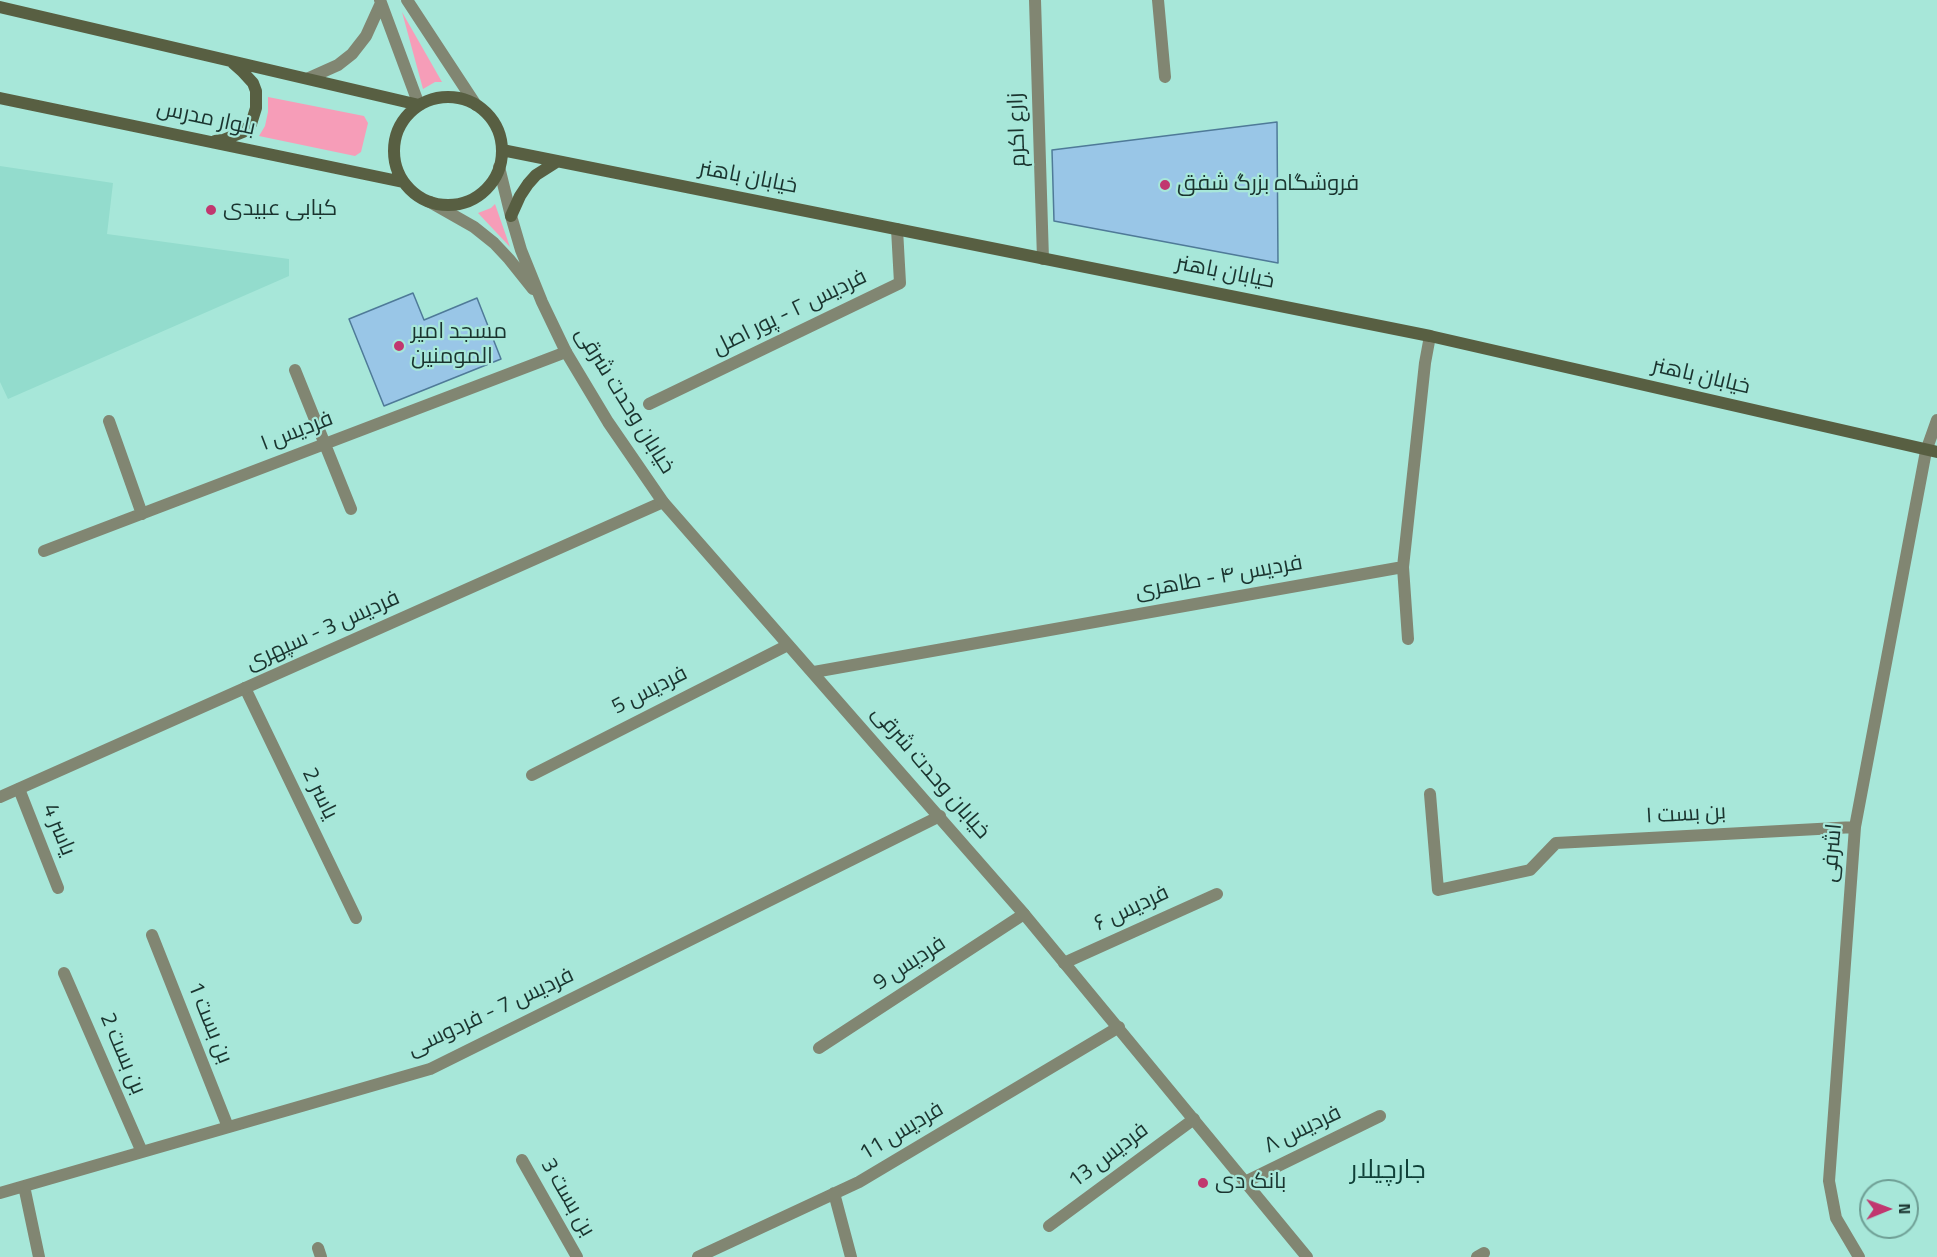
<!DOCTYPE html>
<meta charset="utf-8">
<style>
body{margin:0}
#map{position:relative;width:1937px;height:1257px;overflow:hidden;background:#a7e7d9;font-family:"Titillium Web",sans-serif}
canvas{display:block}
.north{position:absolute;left:1859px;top:1179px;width:60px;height:60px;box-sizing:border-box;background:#a7e7d9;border:2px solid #6f9f95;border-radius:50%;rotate:89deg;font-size:16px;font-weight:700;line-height:24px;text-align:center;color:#1a342f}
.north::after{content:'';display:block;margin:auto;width:21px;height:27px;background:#c1376f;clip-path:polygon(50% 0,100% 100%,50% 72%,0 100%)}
</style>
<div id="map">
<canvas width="1937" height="1257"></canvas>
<div class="north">N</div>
</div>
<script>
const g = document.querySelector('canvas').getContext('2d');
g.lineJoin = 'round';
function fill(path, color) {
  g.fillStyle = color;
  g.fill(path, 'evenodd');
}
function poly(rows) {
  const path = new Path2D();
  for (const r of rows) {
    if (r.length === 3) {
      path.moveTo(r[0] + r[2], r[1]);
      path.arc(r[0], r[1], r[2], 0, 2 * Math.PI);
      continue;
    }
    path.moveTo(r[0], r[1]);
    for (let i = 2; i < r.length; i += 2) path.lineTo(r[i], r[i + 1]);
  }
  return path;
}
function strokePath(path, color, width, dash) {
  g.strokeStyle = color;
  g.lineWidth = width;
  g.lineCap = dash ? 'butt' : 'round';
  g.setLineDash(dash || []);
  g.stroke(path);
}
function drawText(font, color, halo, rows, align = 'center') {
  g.font = font + ' "Titillium Web",Cairo,sans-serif';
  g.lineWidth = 4.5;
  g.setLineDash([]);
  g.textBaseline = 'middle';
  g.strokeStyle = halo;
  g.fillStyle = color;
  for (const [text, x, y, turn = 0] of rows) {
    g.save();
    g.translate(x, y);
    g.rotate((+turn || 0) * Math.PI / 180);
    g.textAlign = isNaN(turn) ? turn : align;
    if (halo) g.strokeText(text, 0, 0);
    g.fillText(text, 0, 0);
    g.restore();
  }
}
const built = poly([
 [0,166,113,183,107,234,289,259,289,276,8,399,0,382]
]);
const green = poly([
 [402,12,442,82,435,82,423,89],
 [268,97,364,116,368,123,361,152,355,156,259,136,265,126,268,112],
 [495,204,510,247,478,213,491,208]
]);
const building = poly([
 [1277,122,1278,263,1054,221,1052,150,1277,122],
 [413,293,424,320,477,298,501,359,384,406,349,319,413,293]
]);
const service = poly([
 [1035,0,1043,259],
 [1158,0,1165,77],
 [295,370,351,509],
 [649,404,900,283,897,229],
 [109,421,142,514],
 [44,551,566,352],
 [1403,567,1408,639],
 [814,672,1403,567,1425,363,1430,336],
 [245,688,356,918],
 [532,775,788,645],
 [19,789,58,888],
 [1430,794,1438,890,1530,870,1556,843,1855,827],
 [152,935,228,1127],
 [1064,963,1217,894],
 [64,973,142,1152],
 [819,1048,1024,914],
 [522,1160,577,1257],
 [1245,1182,1380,1116],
 [24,1186,39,1257],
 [0,1193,430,1069,940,816],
 [834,1193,851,1257],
 [1049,1226,1194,1119],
 [318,1248,321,1257],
 [698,1257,859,1182,1119,1027],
 [1477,1257,1484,1253],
 [1859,1257,1836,1218,1829,1181,1855,827,1926,451,1937,420]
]);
const minor = poly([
 [380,0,419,105],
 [407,0,476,105],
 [309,78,338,65,352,54,366,36,381,3],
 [0,797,663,502]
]);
const tertiary = poly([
 [499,167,511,216,521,250,542,302,566,352,608,422,663,502,1024,914,1307,1257],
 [430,202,474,227,494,243,509,259,533,289]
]);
const secondary = poly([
 [0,7,419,105],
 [448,151,54],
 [0,98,403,182],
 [215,141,223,140,243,132,251,124,256,108,256,91,253,83,242,71,233,63],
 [502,150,1430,336,1937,452],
 [511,216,520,196,528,184,536,175,558,161]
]);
const markers = [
 [1165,185,6,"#c1376f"],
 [211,210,6,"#c1376f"],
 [399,346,6,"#c1376f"],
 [1203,1183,6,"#c1376f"]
];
const streetNames = [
 ["بلوار مدرس",206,119,12],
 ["زارع اکرم",1018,130,-92],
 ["خیابان باهنر",748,178,11],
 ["خیابان باهنر",1225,273,11],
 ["فردیس ۲ - پور اصل",790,313,-26],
 ["خیابان باهنر",1701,377,13],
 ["خیابان وحدت شرقی",624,401,58],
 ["فردیس ۱",297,432,-21],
 ["فردیس ۴ - طاهری",1219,578,-10],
 ["فردیس 3 - سپهری",323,631,-24],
 ["فردیس 5",650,691,-27],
 ["خیابان وحدت شرقی",930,773,49],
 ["یاسر 2",319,794,64],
 ["بن بست ۱",1686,815,-3],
 ["یاسر 4",58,830,68],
 ["اشرفی",1833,853,-85],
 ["فردیس ۶",1132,909,-25],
 ["فردیس 9",910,964,-33],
 ["فردیس 7 - فردوسی",491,1013,-25],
 ["بن بست 1",209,1023,68],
 ["بن بست 2",122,1054,67],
 ["فردیس ۸",1303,1130,-26],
 ["فردیس 11",902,1132,-31],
 ["فردیس 13",1109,1156,-37],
 ["بن بست 3",567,1198,60]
];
const poiNames = [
 ["فروشگاه بزرگ شفق",1177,185],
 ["کبابی عبیدی",223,210],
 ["مسجد امیر",411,333],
 ["المومنین",411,358],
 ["بانک دی",1215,1183]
];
const quarterNames = [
 ["جارچیلار",1388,1172]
];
fill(built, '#93dccd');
fill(green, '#f69db8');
fill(building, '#99c6e7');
strokePath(building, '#4f7a98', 1.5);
strokePath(service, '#818672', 12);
strokePath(minor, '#818672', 12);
strokePath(tertiary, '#818672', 12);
strokePath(secondary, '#585f42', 12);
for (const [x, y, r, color] of markers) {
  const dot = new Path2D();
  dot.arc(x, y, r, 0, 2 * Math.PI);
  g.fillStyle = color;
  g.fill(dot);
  strokePath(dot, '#a7e7d9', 2);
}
drawText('22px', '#1a342f', '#a7e7d9', streetNames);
drawText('22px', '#1a342f', '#a7e7d9', poiNames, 'left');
drawText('26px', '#0f4038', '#a7e7d9', quarterNames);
</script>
